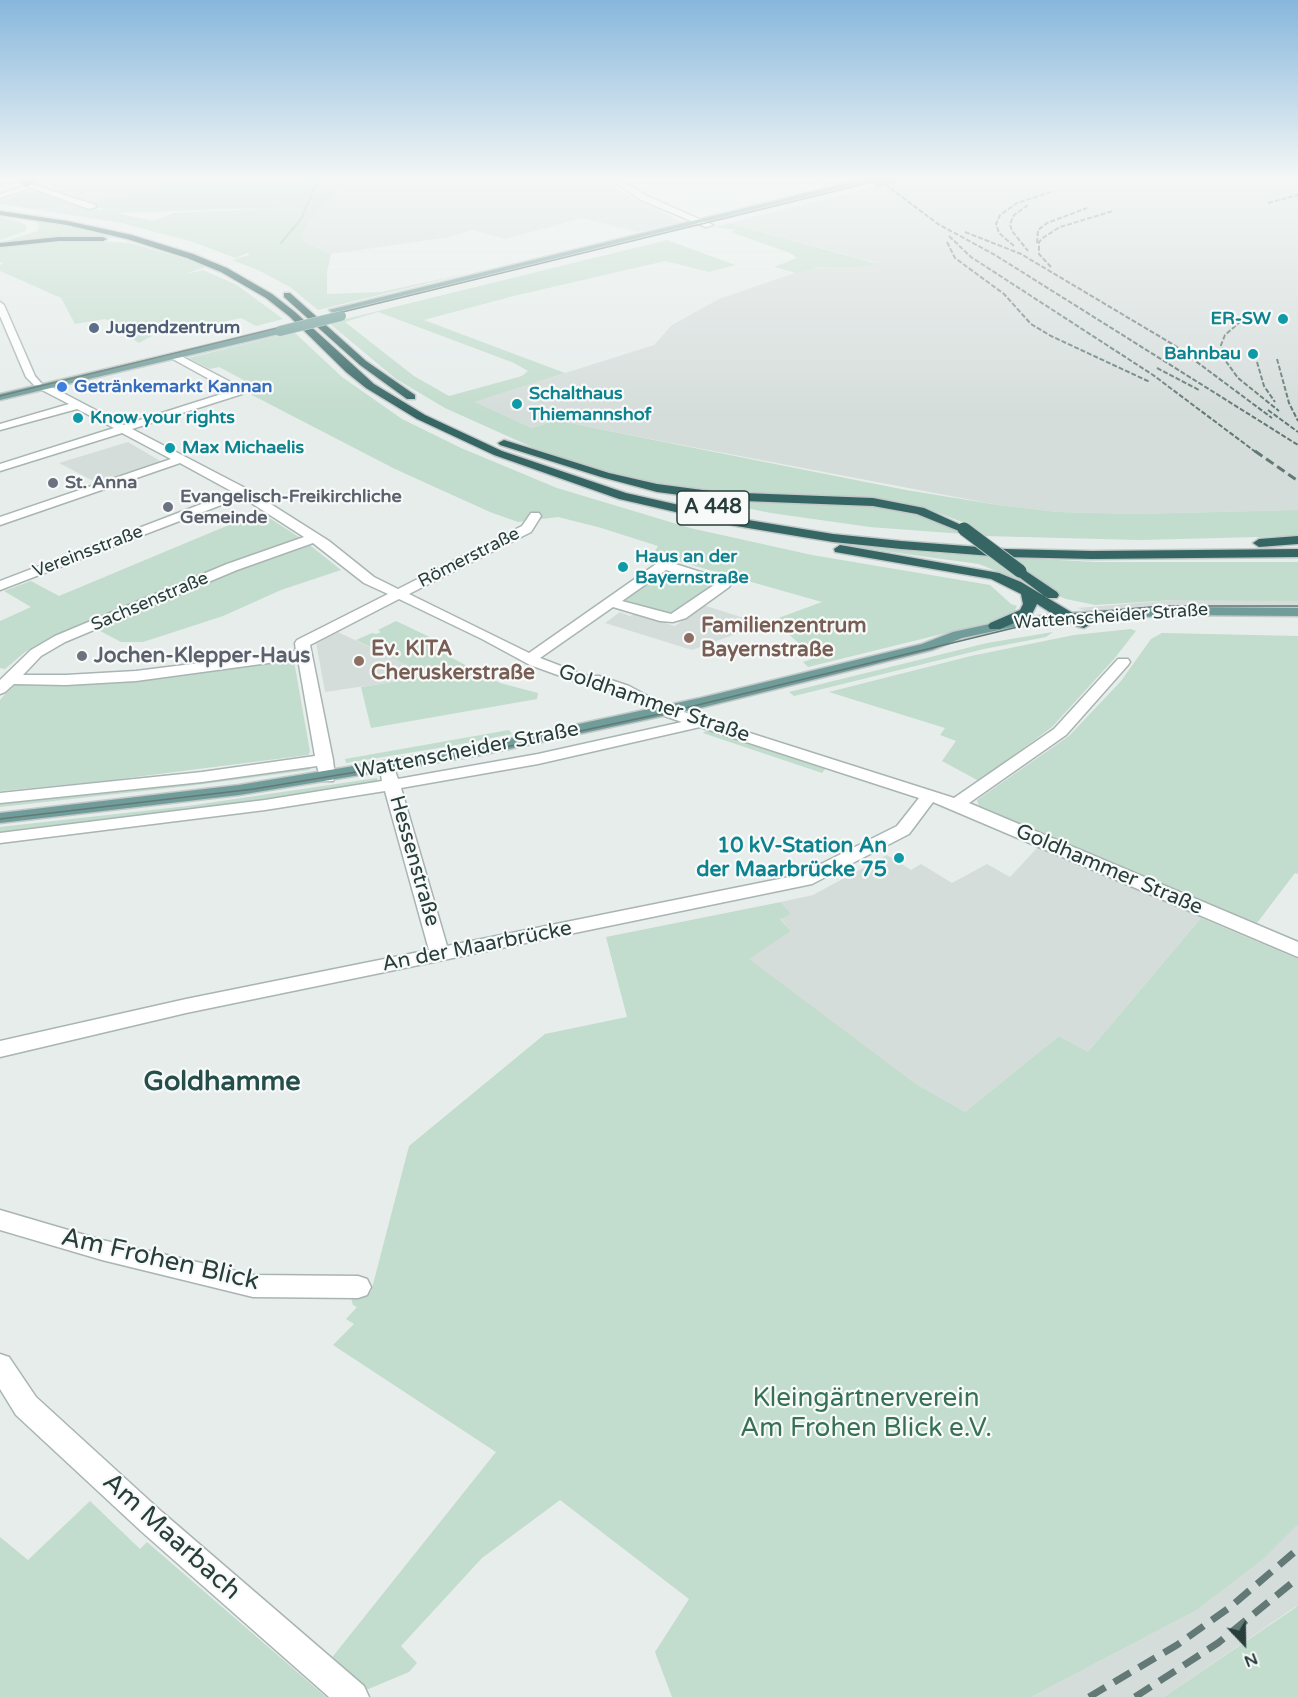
<!DOCTYPE html>
<meta charset="utf-8">
<style>
body{margin:0}
#map{position:relative;width:1298px;height:1697px;overflow:hidden;background:#e6edeb;font-family:"Varela Round",sans-serif}
canvas{display:block}
.north{position:absolute;left:1214px;top:1613px;width:60px;height:60px;-webkit-text-stroke:4px #f7faf9;paint-order:stroke;rotate:158deg;font-size:16px;font-weight:700;line-height:24px;text-align:center;color:#273e3b}
.north::after{content:'';display:block;margin:auto;width:21px;height:27px;background:#273e3b;clip-path:polygon(50% 0,100% 100%,50% 72%,0 100%)}
</style>
<div id="map">
<canvas width="1298" height="1697"></canvas>
<div class="north">N</div>
</div>
<script>
const g = document.querySelector('canvas').getContext('2d');
g.lineJoin = 'round';
function fill(path, color) {
  g.fillStyle = color;
  g.fill(path, 'evenodd');
}
function poly(rows) {
  const path = new Path2D();
  for (const r of rows) {
    path.moveTo(r[0], r[1]);
    for (let i = 2; i < r.length; i += 2) path.lineTo(r[i], r[i + 1]);
  }
  return path;
}
function strokePath(path, color, width, dash) {
  g.strokeStyle = color;
  g.lineWidth = width;
  g.lineCap = dash ? 'butt' : 'round';
  g.setLineDash(dash || []);
  g.stroke(path);
}
function drawText(font, color, halo, rows, align = 'center') {
  g.font = font + ' "Varela Round",sans-serif';
  g.lineWidth = 4.5;
  g.setLineDash([]);
  g.textBaseline = 'middle';
  g.strokeStyle = halo;
  g.fillStyle = color;
  for (const [text, x, y, turn = 0] of rows) {
    g.save();
    g.translate(x, y);
    g.rotate((+turn || 0) * Math.PI / 180);
    g.textAlign = isNaN(turn) ? turn : align;
    if (halo) g.strokeText(text, 0, 0);
    g.fillText(text, 0, 0);
    g.restore();
  }
}
const built = poly([
 [337,176,599,176,626,195,682,222,638,232,582,218,506,239,472,230,450,237,331,254,304,242,302,233,310,220,318,214,319,210,337,191,331,185],
 [889,176,898,176,721,221,712,218],
 [917,176,1298,176,1298,510,1135,514,1057,512,998,505,566,423,571,415,532,428,473,402,654,345,672,325,719,299,806,269,877,263,729,223],
 [133,180,147,190,89,204,49,190],
 [689,225,694,226,245,337,241,335],
 [128,442,162,462,99,484,59,463],
 [1238,599,1298,601,1298,609,1212,607,1091,612,1077,608,1173,600],
 [703,605,763,624,692,650,605,623,620,612,630,616,635,613,675,626],
 [338,632,416,669,419,678,325,692,316,642],
 [1043,846,1199,914,1201,918,1088,1052,1059,1036,965,1112,916,1084,748,959,791,931,780,918,791,914,781,902,813,895,887,855,911,870,921,864,952,883,987,864,1010,877,1038,847],
 [1298,1522,1298,1605,1164,1697,1031,1697,1195,1611]
]);
const green = poly([
 [37,176,337,176,331,185,337,191,319,210,318,214,310,220,302,234,304,242,331,254,327,272,327,294,381,292,473,272,318,310,290,287,258,270,232,260,249,255,248,253,235,258,193,242,121,223,0,204,0,201,38,188,93,208,108,211,89,204,147,189,133,180,51,189,50,183,46,184,47,188,36,184,40,179],
 [301,207,174,213,153,221,117,213],
 [0,217,21,222,26,226,26,231,0,240],
 [38,221,86,230,117,238,89,237,0,243,37,231,39,226,36,222],
 [729,223,754,230,878,264,861,267,820,267,796,273,774,267,797,258,790,253,731,232,735,230,716,227],
 [80,240,130,243,182,258,205,267,186,274,203,270,237,285,283,319,256,326,241,318,184,331,187,334,178,335,162,327,155,327,148,333,152,336,139,343,128,336,132,332,105,319,75,324,61,298,0,271,0,265,3,263,0,262,0,246],
 [667,240,735,265,709,272,665,261,514,296,424,320,565,373,474,402,532,428,571,415,580,418,568,423,906,490,998,505,1057,512,1135,514,1298,510,1298,536,1140,540,985,536,967,524,939,513,900,502,869,497,731,494,675,489,627,479,543,452,445,408,396,379,329,323],
 [378,312,514,363,528,371,522,376,449,396,414,376,345,322],
 [294,332,342,377,402,419,461,448,557,488,690,528,812,555,990,585,1011,604,1017,606,1015,610,1020,611,1011,617,808,667,803,662,815,658,773,620,822,602,653,554,658,546,598,527,558,517,518,522,490,512,395,469,252,395,246,387,251,384,219,367,210,369,188,358],
 [673,493,876,506,930,518,964,534,870,527,771,513],
 [260,512,302,539,341,570,281,590,223,616,143,642,121,642,85,623,50,638,25,652,5,669,0,668,0,621,31,607,4,591,31,581,59,596],
 [859,546,932,553,1094,562,1298,562,1298,601,1173,600,1095,605,1066,599,979,564,855,547],
 [663,571,713,586,677,613,669,615,617,599],
 [396,621,438,641,429,646,500,683,538,693,537,699,371,728,361,687,418,678,415,669,356,640,372,633,376,634,381,632,378,630],
 [1131,629,1136,631,1114,659,1052,727,979,781,942,761,956,741,940,735,945,728,829,692,971,656,1074,635],
 [1053,632,1046,637,984,649,794,696,789,692,987,643],
 [1162,633,1298,636,1298,874,1295,873,1257,923,979,806,977,800,1069,736,1121,681,1151,639],
 [294,661,310,752,308,755,104,781,0,791,0,700,11,687,19,685,121,683],
 [509,730,512,734,451,746,346,763,345,759],
 [707,730,825,769,822,773,703,733],
 [313,766,309,770,188,786,0,807,0,802],
 [377,778,378,783,289,797,0,833,0,827,188,806],
 [781,902,791,914,780,919,791,931,749,959,916,1084,965,1112,1059,1036,1088,1052,1201,918,1298,959,1298,1524,1264,1558,1195,1611,1031,1697,672,1697,655,1652,689,1599,560,1500,482,1558,401,1646,417,1663,409,1672,366,1690,330,1660,496,1452,333,1345,354,1324,346,1319,357,1307,353,1305,351,1298,355,1292,371,1292,409,1146,545,1034,627,1017,606,937],
 [90,1501,140,1549,147,1542,326,1697,0,1697,0,1537,28,1560],
 [1298,1605,1298,1697,1164,1697,1295,1608]
]);
const stream = poly([
 [281,243,301,219,318,180,323,176]
]);
const minor = poly([
 [606,176,614,176,647,196,713,225,706,227,641,200,606,176],
 [31,184,95,205,96,207,89,209,31,188,0,198,0,194,31,184],
 [0,302,4,305,35,376,42,384,48,385,124,425,231,391,171,358,171,354,177,354,240,387,243,392,242,394,132,429,247,489,329,541,374,577,398,589,522,526,531,513,539,513,541,516,531,532,409,594,529,653,659,562,669,562,729,581,731,584,729,587,686,618,673,622,660,621,613,607,540,658,587,676,599,676,629,686,668,707,954,798,1054,729,1118,659,1128,659,1130,662,1128,665,1066,735,969,803,1298,942,1298,957,933,802,909,834,812,884,186,1013,0,1057,0,1041,186,999,429,950,385,791,265,810,0,843,0,833,265,800,382,781,381,775,389,770,395,771,398,779,538,754,682,722,656,713,619,692,597,685,580,683,530,665,482,639,399,599,310,645,333,760,335,777,333,781,321,781,317,766,202,782,0,803,0,793,202,772,315,756,298,659,136,681,66,685,14,684,5,692,0,694,0,680,31,650,55,636,227,564,304,537,242,497,0,590,0,581,233,492,180,463,0,525,0,517,171,459,122,433,0,471,0,464,114,428,77,409,0,430,0,424,69,404,40,389,40,386,34,385,26,377,0,316,0,302],
 [313,543,364,583,388,594,297,640,295,643,296,651,136,671,66,675,23,675,41,656,65,642,237,570,313,543],
 [666,570,714,585,671,614,622,601,666,570],
 [700,727,919,798,897,826,799,875,447,946,401,788,538,764,700,727],
 [0,1210,102,1240,253,1275,358,1276,367,1279,371,1287,367,1295,358,1298,253,1297,102,1260,0,1230,0,1210],
 [0,1354,9,1357,36,1397,162,1512,364,1686,369,1697,329,1697,142,1532,16,1415,0,1389,0,1354]
]);
const major = poly([
 [896,176,909,176,894,181,891,179,896,176],
 [872,177,874,180,333,313,329,310,872,177],
 [280,328,283,329,283,333,0,400,0,394,280,328],
 [1181,607,1298,608,1298,616,1181,615,1067,621,1013,627,962,638,932,650,700,708,481,755,239,795,0,823,0,813,239,785,481,745,700,698,922,644,953,632,1013,619,1067,613,1181,607]
]);
const highway = poly([
 [16,176,24,176,27,181,29,180,27,176,34,176,36,180,26,188,16,176],
 [0,211,67,221,132,235,193,254,227,268,272,294,295,312,374,384,425,415,502,451,626,493,736,518,833,534,901,541,1005,549,1092,551,1298,549,1298,557,1092,559,1005,557,901,549,833,542,736,526,619,499,494,455,417,419,366,388,346,372,289,316,266,298,221,272,187,258,127,239,67,225,0,215,0,211],
 [59,237,103,237,107,239,103,241,59,241,0,247,0,243,59,237],
 [284,293,290,293,366,361,415,395,415,399,407,399,360,365,284,297,284,293],
 [504,440,609,473,657,484,718,492,873,498,924,508,970,529,964,533,917,514,873,506,718,500,657,492,601,477,500,445,498,443,504,440],
 [1298,536,1298,544,1259,547,1253,543,1259,539,1298,536],
 [840,545,999,573,1021,582,1091,624,1084,628,1079,627,1062,620,1037,604,1031,616,1000,629,990,629,988,626,990,623,1020,610,1023,604,1021,594,991,579,835,552,834,549,840,545],
 [1020,567,1057,592,1059,595,1057,598,1047,598,1015,574,1013,571,1020,567]
]);
const tram = poly([
 [0,396,897,176],
 [0,819,254,789,501,748,669,712,1071,614,1162,606,1298,606]
]);
const railFar2 = poly([
 [814,176,820,179],
 [874,176,938,224,995,255,1298,445],
 [1268,203,1298,195],
 [1028,205,1014,215,1010,224,1012,231,1028,251],
 [965,232,1021,254,1174,345,1272,418],
 [949,236,971,257,1153,375,1257,453],
 [947,242,955,258,1004,294,1031,324,1051,336,1150,382],
 [1037,243,1038,230,1047,223,1087,208],
 [1014,246,999,233,996,224,1000,215,1017,203,1054,191],
 [1051,267,1039,254,1039,242,1044,237,1060,227,1113,211],
 [1241,321,1225,335,1221,345,1225,360,1238,378,1279,411],
 [1277,359,1289,403,1298,421],
 [1257,362,1264,386,1275,402],
 [1157,368,1199,390],
 [1268,410,1298,432]
]);
const railFar1 = poly([
 [1255,451,1298,481]
]);
const rail = poly([
 [1089,1697,1177,1645,1229,1608,1298,1549],
 [1135,1697,1218,1643,1298,1578]
]);
const majorBridgeFar1 = poly([
 [878,183,894,179]
]);
const majorBridge = poly([
 [280,331,341,316]
]);
const highwayBridge = poly([
 [964,529,1020,571]
]);
const markers = [
 [1283,319,6,"#0f9aa8"],
 [94,328,6,"#5c6f8a"],
 [1253,354,6,"#0f9aa8"],
 [62,387,6,"#3f7fe0"],
 [517,404,6,"#0f9aa8"],
 [78,418,6,"#0f9aa8"],
 [170,448,6,"#0f9aa8"],
 [53,483,6,"#6b7280"],
 [168,507,6,"#6b7280"],
 [623,567,6,"#0f9aa8"],
 [689,638,6,"#8d6e63"],
 [82,656,6,"#6b7280"],
 [359,661,6,"#8d6e63"],
 [899,858,6,"#0f9aa8"]
];
const farCulturenames = [
 ["ER-SW",1271,319,"right"],
 ["Bahnbau",1241,354,"right"],
 ["Schalthaus",529,394],
 ["Thiemannshof",529,415],
 ["Know your rights",90,418],
 ["Max Michaelis",182,448],
 ["Haus an der",635,557],
 ["Bayernstraße",635,578]
];
const farServicenames = [
 ["Jugendzentrum",106,328]
];
const farShopnames = [
 ["Getränkemarkt Kannan",74,387]
];
const farWorshipnames = [
 ["St. Anna",65,483],
 ["Evangelisch-Freikirchliche",180,497],
 ["Gemeinde",180,518]
];
const farStreetnames = [
 ["Vereinsstraße",88,552,-21],
 ["Römerstraße",469,558,-27],
 ["Sachsenstraße",150,602,-23],
 ["Wattenscheider Straße",1111,617,-4]
];
const shields = [
 [713,508,72]
];
const shieldNames = [
 ["A 448",713,508]
];
const educationNames = [
 ["Familienzentrum",701,626],
 ["Bayernstraße",701,650],
 ["Ev. KITA",371,649],
 ["Cheruskerstraße",371,673]
];
const worshipNames = [
 ["Jochen-Klepper-Haus",94,656]
];
const streetNames = [
 ["Goldhammer Straße",654,704,19],
 ["Wattenscheider Straße",467,751,-11],
 ["Hessenstraße",414,861,74],
 ["Goldhammer Straße",1109,870,23],
 ["An der Maarbrücke",477,947,-11]
];
const cultureNames = [
 ["10 kV-Station An",887,846],
 ["der Maarbrücke 75",887,870]
];
const nearStreetnames = [
 ["Am Frohen Blick",160,1260,13],
 ["Am Maarbach",171,1537,42]
];
const nearParknames = [
 ["Kleingärtnerverein",866,1399],
 ["Am Frohen Blick e.V.",866,1429]
];
const nearNeighbourhoodnames = [
 ["Goldhamme",222,1083]
];
fill(built, '#d5dddb');
fill(green, '#c2dccd');
strokePath(stream, '#96bbcb', 2);
strokePath(minor, '#a9b5b3', 3);
strokePath(major, '#c3c9c8', 3);
strokePath(highway, '#c3c9c8', 3);
fill(minor, '#fff');
fill(major, '#709d99');
fill(highway, '#366664');
strokePath(tram, '#627976', 1.5);
strokePath(railFar2, '#627976', 2, [5, 2]);
strokePath(railFar1, '#627976', 3, [9, 4.5]);
strokePath(rail, '#627976', 7, [19, 10]);
strokePath(majorBridgeFar1, '#c3c9c8', 9, []);
strokePath(majorBridge, '#c3c9c8', 11, []);
strokePath(highwayBridge, '#c3c9c8', 15, []);
strokePath(majorBridgeFar1, '#709d99', 8);
strokePath(majorBridge, '#709d99', 10);
strokePath(highwayBridge, '#366664', 13);
const sky = g.createLinearGradient(0, 0, 0, 414);
sky.addColorStop(0, '#87b7dc');
sky.addColorStop(0.43, '#f4f7f6');
sky.addColorStop(1, '#f4f7f600');
g.fillStyle = sky;
g.fillRect(0, 0, 1298, 414);
for (const [x, y, r, color] of markers) {
  const dot = new Path2D();
  dot.arc(x, y, r, 0, 2 * Math.PI);
  g.fillStyle = color;
  g.fill(dot);
  strokePath(dot, '#f7faf9', 2);
}
drawText('bold 18px', '#0d838f', '#f7faf9', farCulturenames, 'left');
drawText('bold 18px', '#4e5e75', '#f7faf9', farServicenames, 'left');
drawText('bold 18px', '#366cbe', '#f7faf9', farShopnames, 'left');
drawText('bold 18px', '#5b616d', '#f7faf9', farWorshipnames, 'left');
drawText('18px', '#273e3b', '#f7faf9', farStreetnames);
for (const [x, y, w] of shields) {
  const box = new Path2D();
  box.roundRect(x - w / 2, y - 17, w, 34, 4.5);
  g.fillStyle = '#f7faf9';
  g.fill(box);
  strokePath(box, '#273e3b', 1.5);
}
drawText('bold 20px', '#273e3b', null, shieldNames);
drawText('bold 21px', '#785e54', '#f7faf9', educationNames, 'left');
drawText('bold 21px', '#5b616d', '#f7faf9', worshipNames, 'left');
drawText('21px', '#273e3b', '#f7faf9', streetNames);
drawText('bold 21px', '#0d838f', '#f7faf9', cultureNames, 'right');
drawText('26px', '#273e3b', '#f7faf9', nearStreetnames);
drawText('26px', '#367055', '#f7faf9', nearParknames);
drawText('bold 27px', '#254e4a', '#f7faf9', nearNeighbourhoodnames);
</script>
